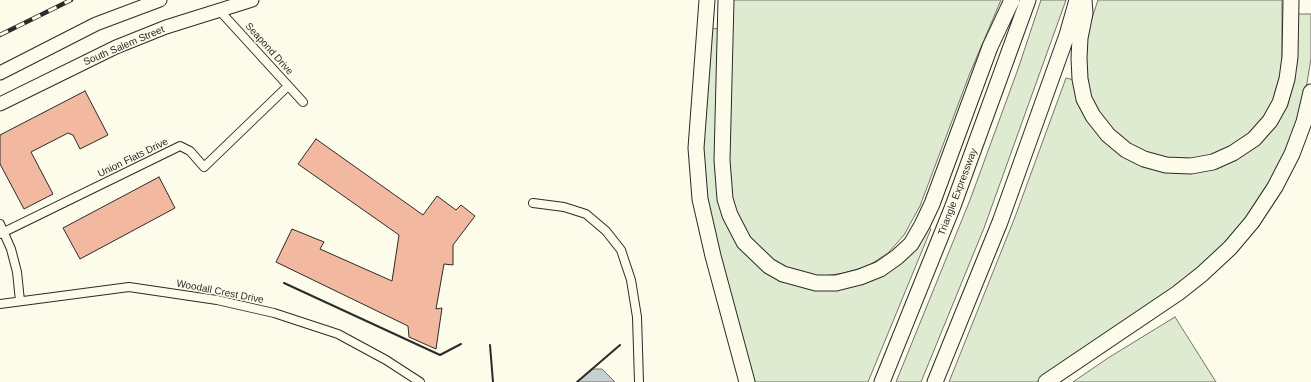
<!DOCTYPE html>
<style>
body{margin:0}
canvas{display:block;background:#fdfbea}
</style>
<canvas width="1311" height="382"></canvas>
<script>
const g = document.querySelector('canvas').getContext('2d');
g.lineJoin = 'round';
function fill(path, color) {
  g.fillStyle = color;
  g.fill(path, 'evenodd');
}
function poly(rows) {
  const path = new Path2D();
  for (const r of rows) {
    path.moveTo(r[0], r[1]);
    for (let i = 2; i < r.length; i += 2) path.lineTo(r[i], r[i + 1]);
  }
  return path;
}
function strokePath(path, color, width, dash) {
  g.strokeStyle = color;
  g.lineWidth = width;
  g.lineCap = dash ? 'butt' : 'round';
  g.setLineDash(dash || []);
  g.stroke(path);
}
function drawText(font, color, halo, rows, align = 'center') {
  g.font = font + ' Helvetica,sans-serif';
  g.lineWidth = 3;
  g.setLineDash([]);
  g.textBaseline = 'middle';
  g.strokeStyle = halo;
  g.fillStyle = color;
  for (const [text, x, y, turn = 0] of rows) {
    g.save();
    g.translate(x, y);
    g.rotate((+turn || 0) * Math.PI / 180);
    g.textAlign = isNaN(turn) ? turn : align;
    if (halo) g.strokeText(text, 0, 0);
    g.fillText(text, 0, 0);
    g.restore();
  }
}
const green = poly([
 [733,0,1001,0,970,73,920,206,904,235,888,253,868,266,844,273,818,277,796,273,772,262,753,245,730,199,727,163,733,0],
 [1041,0,1066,0,984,228,921,382,896,382,970,200,1018,69,1041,0],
 [1098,0,1282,0,1282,78,1266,118,1251,136,1211,158,1167,161,1130,146,1111,131,1089,96,1085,79,1085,39,1098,0],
 [1296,14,1311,14,1311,58,1304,102,1282,164,1243,226,1190,277,1038,382,949,382,1015,217,1066,78,1074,80,1105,139,1191,172,1274,125,1296,14],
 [710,28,718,29,717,164,755,262,840,289,928,228,931,229,868,382,752,382,716,246,701,165,710,28],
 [1175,317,1216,382,1073,382,1108,358,1175,317]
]);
const water = poly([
 [593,369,602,369,615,382,577,382,593,369]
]);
const building = poly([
 [85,91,108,135,80,149,73,135,68,133,31,152,53,194,24,209,0,164,0,135,85,91],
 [316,139,423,215,437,196,456,210,461,205,475,216,453,245,453,265,444,264,436,309,442,308,436,349,409,337,408,326,276,262,292,229,324,242,320,249,392,281,399,235,298,164,316,139],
 [159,177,175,208,80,259,63,228,159,177]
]);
const street = poly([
 [219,10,303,102],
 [533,203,564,207,586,214,606,231,621,250,631,280,637,317,639,382],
 [0,224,11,249,17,272,20,301],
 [0,234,180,146,190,151,204,167,288,86],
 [0,304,129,287,217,300,274,313,338,334,386,360,420,382]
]);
const primary = poly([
 [0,73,96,24,160,0],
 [0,104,116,47,166,27,252,0]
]);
const highway = poly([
 [707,0,696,148,700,199,713,256,747,382],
 [726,0,722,160,725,199,730,215,744,242,769,266,783,274,816,283,836,283,860,277,880,269,897,257,911,244,922,225,932,204,990,47,1012,0],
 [1084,0,1085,13,1080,38,1079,58,1080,79,1084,99,1093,116,1108,135,1126,150,1144,159,1166,165,1191,166,1213,162,1233,153,1254,139,1270,121,1280,103,1287,79,1290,57,1291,0],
 [882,382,953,206,1028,0],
 [935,382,1000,222,1067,35,1077,0],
 [1046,382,1178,293,1202,274,1230,248,1252,222,1275,187,1292,154,1304,122,1311,92]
]);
const rail = poly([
 [0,35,71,0]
]);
const wall = poly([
 [284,283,440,355,461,344],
 [490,345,493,382],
 [577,382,620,345]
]);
const streetNames = [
 ["South Salem Street",124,46,-23],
 ["Seapond Drive",269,49,48],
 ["Union Flats Drive",133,158,-26],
 ["Triangle Expressway",958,192,-69],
 ["Woodall Crest Drive",220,292,11]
];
fill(green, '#deebd1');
strokePath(green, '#74746e', 1);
fill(water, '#c7d0d0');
strokePath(water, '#74746e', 1);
fill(building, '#f2b8a0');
strokePath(building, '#2b2b2b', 1);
strokePath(street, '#2b2b2b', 10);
strokePath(primary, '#2b2b2b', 15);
strokePath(highway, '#2b2b2b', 17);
strokePath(street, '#fdfbea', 8);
strokePath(primary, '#fdfbea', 13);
strokePath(highway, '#fdfbea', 15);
strokePath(rail, '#2b2b2b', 4.5);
strokePath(rail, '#fdfbea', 3, [9]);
strokePath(wall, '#2b2b2b', 2);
drawText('10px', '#2b2b2b', '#fdfbea', streetNames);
</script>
